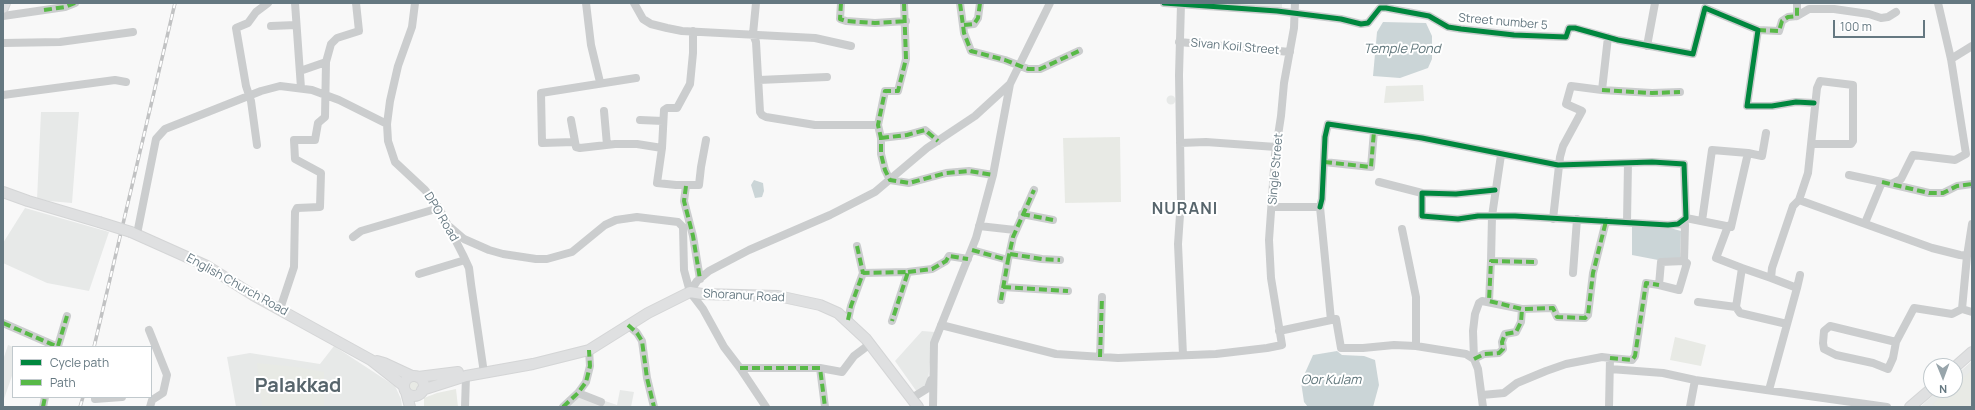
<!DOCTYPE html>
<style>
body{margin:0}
#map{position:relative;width:1975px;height:410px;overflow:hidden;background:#f8f8f8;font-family:Manrope,sans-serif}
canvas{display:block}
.frame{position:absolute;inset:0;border:4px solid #657881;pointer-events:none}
.legend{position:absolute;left:12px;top:346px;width:140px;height:52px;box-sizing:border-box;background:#fff;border:1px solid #c1c9cd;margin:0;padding:5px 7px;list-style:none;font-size:12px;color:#657881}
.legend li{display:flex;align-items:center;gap:8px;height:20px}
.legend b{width:20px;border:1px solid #c1c9cd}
.north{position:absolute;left:1923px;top:358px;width:40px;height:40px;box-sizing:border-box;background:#fff;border:1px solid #c1c9cd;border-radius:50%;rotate:179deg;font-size:11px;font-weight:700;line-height:16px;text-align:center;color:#657881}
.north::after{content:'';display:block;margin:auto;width:14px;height:18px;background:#98a5ab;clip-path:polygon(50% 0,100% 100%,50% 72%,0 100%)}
.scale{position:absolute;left:1833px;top:20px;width:92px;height:18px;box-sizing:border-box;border:2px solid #657881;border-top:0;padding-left:5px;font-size:12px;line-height:14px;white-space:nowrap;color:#657881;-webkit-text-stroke:3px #fff;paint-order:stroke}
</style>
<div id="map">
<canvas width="1975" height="410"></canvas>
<div class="frame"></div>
<ul class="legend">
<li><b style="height:5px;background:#00873e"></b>Cycle path</li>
<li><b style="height:5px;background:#58b947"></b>Path</li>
</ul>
<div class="north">N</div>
<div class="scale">100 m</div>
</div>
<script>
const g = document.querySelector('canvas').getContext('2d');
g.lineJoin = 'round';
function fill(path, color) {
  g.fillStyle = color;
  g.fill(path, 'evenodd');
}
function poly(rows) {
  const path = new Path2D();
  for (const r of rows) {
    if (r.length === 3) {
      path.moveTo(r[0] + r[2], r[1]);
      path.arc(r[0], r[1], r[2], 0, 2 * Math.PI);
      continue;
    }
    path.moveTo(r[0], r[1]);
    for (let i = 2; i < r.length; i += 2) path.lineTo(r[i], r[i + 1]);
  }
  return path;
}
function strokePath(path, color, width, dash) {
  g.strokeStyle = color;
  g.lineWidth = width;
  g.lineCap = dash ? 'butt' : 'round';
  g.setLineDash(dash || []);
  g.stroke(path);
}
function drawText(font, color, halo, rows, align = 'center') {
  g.font = font + ' Manrope,sans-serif';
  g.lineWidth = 4;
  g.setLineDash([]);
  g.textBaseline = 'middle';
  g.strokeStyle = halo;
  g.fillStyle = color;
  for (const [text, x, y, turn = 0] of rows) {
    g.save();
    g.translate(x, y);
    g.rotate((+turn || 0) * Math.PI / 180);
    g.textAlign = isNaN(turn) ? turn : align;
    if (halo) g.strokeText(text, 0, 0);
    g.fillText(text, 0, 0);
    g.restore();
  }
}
const built = poly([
 [1220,3,1282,3,1282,8,1219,5],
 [1171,100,4.5],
 [41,112,79,112,72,203,37,200],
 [25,208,109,232,89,291,47,283,3,263,3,243],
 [922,331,935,332,932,343,928,381,924,387,917,392,895,361],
 [8,345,13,347,13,373,4,399,3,360],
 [334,346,395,386,401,399,402,407,236,407,227,357,250,353,320,364],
 [1972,361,1972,407,1920,407,1939,390,1955,390,1955,376],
 [620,390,634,392,631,407,568,407,581,393,617,405]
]);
const green = poly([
 [1423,85,1424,101,1384,103,1386,86],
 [1120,137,1121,202,1065,203,1063,138],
 [1675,337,1706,345,1701,366,1670,360],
 [257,363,297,367,324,372,324,407,262,407],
 [1972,370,1972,407,1936,407,1932,404,1949,390,1955,390,1955,385],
 [413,386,6],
 [456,389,458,407,424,407,424,398,437,393]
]);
const water = poly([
 [1383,22,1426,23,1432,36,1432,59,1428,68,1400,78,1373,76,1377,32],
 [754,180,763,183,764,191,762,197,755,198,751,185],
 [1632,225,1670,228,1681,231,1680,258,1658,260,1632,255],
 [1337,351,1342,355,1364,356,1375,360,1379,385,1373,407,1308,407,1304,402,1301,382,1313,355]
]);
const minor = poly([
 [295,3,301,88],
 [415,3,412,27,398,66,390,101,387,124,388,141,395,162,425,190,439,208,463,255,469,268,471,284,484,373],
 [586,3,591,45,600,82],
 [634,3,643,19,651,24,667,28,682,31,815,38,851,46],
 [756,3,753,34,756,42,760,112,762,115,766,117,815,125,878,125],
 [841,3,840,19,846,21,875,23,906,21],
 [904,3,906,59,898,91,885,91,878,125,881,138,881,154,885,170,890,180,909,183,946,173,969,171,993,175],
 [960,3,964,33,971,51,1005,60,1028,69,1040,69,1079,51],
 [1164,3,1277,11,1341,19,1361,24,1368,23,1380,8,1386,8,1429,16,1448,27,1461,29,1514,35,1566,37,1569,28,1575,28,1618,40,1693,54,1705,8,1758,30,1747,106,1772,106,1796,102,1814,103],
 [1181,4,1179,75,1181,200,1178,244,1183,355],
 [3,16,65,7,75,3],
 [1797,16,1809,9,1834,9,1869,14,1881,18,1888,17,1896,12],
 [964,25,974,24,978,18,980,3],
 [271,26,296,25],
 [1758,30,1779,31,1782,21,1788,17,1797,16,1797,3],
 [693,31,693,53,690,84,677,108,667,108,664,110,662,148,657,183,676,185,699,185,701,167,706,140],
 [1179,42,1290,52],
 [3,43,60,42,133,32],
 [1647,46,1655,3],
 [1951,59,1972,46],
 [300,71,326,62,331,44,337,38,359,31,356,3],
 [759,80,827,77],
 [1602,90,1652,93,1680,92],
 [3,95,115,80,126,82],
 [604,111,607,145],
 [571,120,576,147,580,148,615,144,637,144,662,148],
 [640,120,663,121],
 [881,138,907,135,925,130,938,141],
 [574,142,542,143,541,93,636,78],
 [1180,143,1206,142,1276,147],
 [257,145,251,101,246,86,236,28,248,23,256,12,268,3],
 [1324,162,1371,167,1374,131],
 [1849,175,1882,182,1865,223],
 [1379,182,1422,193],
 [1882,182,1929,193,1943,193,1957,186,1972,184],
 [1891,184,1901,179,1913,155,1955,160,1966,154,1951,59,1938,3],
 [686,186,684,201,693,236,700,279],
 [1799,200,1932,248,1960,255,1967,256,1972,224],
 [1272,207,1320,207,1331,320,1336,319,1341,348,1363,348,1394,345,1416,346,1466,354,1474,359,1473,331,1475,314,1479,303,1482,301,1522,309,1553,308,1557,317,1585,318,1588,315,1593,273,1606,221],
 [1320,207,1322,199,1325,137,1328,124,1422,138,1558,165,1652,162,1684,164,1686,218,1678,224,1668,225,1515,216,1478,216,1458,219,1422,216,1422,193,1456,194,1495,190],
 [1022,214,1053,220],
 [1686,218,1731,227,1748,153,1762,156,1766,133],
 [1553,219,1560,157,1563,146,1582,111,1566,104,1571,86,1602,90,1608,37],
 [1702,221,1712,150,1748,153],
 [1627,222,1628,163],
 [1678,224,1685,225,1684,261,1661,262,1659,285,1679,290,1687,263,1684,261],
 [979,226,1015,230],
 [1728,226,1716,258,1742,268],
 [450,227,464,239,489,250,503,254,536,259,547,259,572,252,605,225,616,220,637,217,678,222,683,227,684,270,690,292,703,309,724,347,740,368,766,407],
 [1402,229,1416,297,1416,346],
 [137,234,156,139,165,129,261,91,280,86,312,90,339,100,387,124],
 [353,237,361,231,439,208],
 [857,246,863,273],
 [972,250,1008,260,1013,237,1034,190],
 [1010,254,1042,259,1060,260],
 [1491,261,1492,216,1501,155],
 [908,272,932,269,946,261,949,256,968,259],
 [1573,273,1577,219],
 [419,274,465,260],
 [1771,278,1742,268,1736,307,1740,313,1787,324],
 [1003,287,1068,291],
 [1797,288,1800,275],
 [690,292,697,281,709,271,749,250,830,215,875,192,927,148,975,116,1010,84,1050,3],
 [1001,300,1008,260],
 [1489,301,1491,261,1534,262],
 [1698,302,1736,307],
 [280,309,294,267,295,212,297,208,320,207,321,173,295,159,294,140,315,140,318,123,325,117,326,62],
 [1962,309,1967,256],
 [848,320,851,306,863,273,908,272,892,321],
 [3,323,58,347],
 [628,325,637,333,642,341,647,378,654,407],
 [941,325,1056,354,1118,358,1216,354,1267,348,1282,345,1271,278,1269,240,1275,155,1281,116,1284,83,1294,28,1295,3],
 [149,330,167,375,163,393,152,400,150,407],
 [1279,331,1331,320],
 [1896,342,1893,358,1888,369,1873,363,1836,355,1824,349,1823,343,1824,331,1830,326,1896,342,1914,308,1952,314,1962,309,1972,312],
 [58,346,67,316],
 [1100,357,1102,297],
 [1610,358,1632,360,1635,356,1646,283,1659,285],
 [740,368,820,368,825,407],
 [820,368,842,372,854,356,870,344],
 [1610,369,1663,373,1695,380,1887,407],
 [1769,390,1797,288,1771,278,1772,268,1793,206,1799,200,1808,173,1817,88,1820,81,1853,85,1853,141,1851,144,1812,144],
 [578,393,601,402],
 [1482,395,1504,393,1517,383,1546,371,1566,364,1602,357,1610,358,1609,407],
 [912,398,928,388,931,380],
 [95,399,122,397],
 [43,407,45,397],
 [465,407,466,376],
 [563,407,578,393,586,382,590,366,589,350],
 [933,407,934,343,976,238,993,175,1010,84],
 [1483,407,1478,369,1474,359,1484,354,1499,353,1503,349,1502,342,1505,334,1516,332,1521,322,1522,309],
 [1690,407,1695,380]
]);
const major = poly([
 [3,8,5,3],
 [3,192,28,201,99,222],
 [131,232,207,266,253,295,371,360,404,386],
 [377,361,384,363,412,376],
 [1955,367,1972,352],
 [414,386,10],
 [418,377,458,372],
 [422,390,466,376,533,364,589,350,648,313,690,292,702,294,778,296,820,305,838,313,866,339,918,407],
 [406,392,410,407],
 [1910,407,1931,389]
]);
const rail = poly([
 [94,347,175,3],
 [80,407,83,397]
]);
const majorBridge = poly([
 [99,222,131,232]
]);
const quiet = poly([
 [841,3,840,19,846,21,875,23,906,21],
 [904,3,906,59,898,91,885,91,878,125,881,138,881,154,885,170,890,180,909,183,946,173,969,171,993,175],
 [960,3,964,33,971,51,1005,60,1028,69,1040,69,1079,51],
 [44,10,65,7,75,3],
 [964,25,974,24,978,18,980,3],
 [1758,30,1779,31,1782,21,1788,17,1797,16,1797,3],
 [1602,90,1652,93,1680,92],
 [881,138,907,135,925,130,938,141],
 [1324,162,1371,167,1374,131],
 [1882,182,1929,193,1943,193,1957,186,1972,184],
 [686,186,684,201,693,236,700,279],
 [1022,214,1053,220],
 [857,246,863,273],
 [972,250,1008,260,1013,237,1034,190],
 [1010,254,1042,259,1060,260],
 [1534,262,1491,261,1489,301,1522,309,1553,308,1557,317,1585,318,1588,315,1593,273,1606,221],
 [908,272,932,269,946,261,949,256,968,259],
 [1003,287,1068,291],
 [1001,300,1008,260],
 [848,320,851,306,863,273,908,272,892,321],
 [3,323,58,347],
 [628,325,637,333,642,341,647,378,654,407],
 [58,346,67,316],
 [1100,357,1102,297],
 [1610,358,1632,360,1635,356,1646,283,1659,285],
 [1474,359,1484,354,1499,353,1503,349,1502,342,1505,334,1516,332,1521,322,1522,309],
 [740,368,820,368,825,407],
 [43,407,45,397],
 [563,407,578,393,586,382,590,366,589,350]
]);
const cycleway = poly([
 [1164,3,1277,11,1341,19,1361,24,1368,23,1380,8,1386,8,1429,16,1448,27,1461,29,1514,35,1566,37,1569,28,1575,28,1618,40,1693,54,1705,8,1758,30,1747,106,1772,106,1796,102,1814,103],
 [1320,207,1322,199,1325,137,1328,124,1422,138,1558,165,1652,162,1684,164,1686,218,1678,224,1668,225,1515,216,1478,216,1458,219,1422,216,1422,193,1456,194,1495,190]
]);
const streetNames = [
 ["Street number 5",1503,22,5],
 ["Sivan Koil Street",1235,47,5],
 ["Single Street",1276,169,-85],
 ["DPO Road",441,217,59],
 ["English Church Road",237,285,29],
 ["Shoranur Road",744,296,3]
];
const waterNames = [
 ["Temple Pond",1402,49],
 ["Oor Kulam",1331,380]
];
const districtNames = [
 ["NURANI",1185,210]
];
const townNames = [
 ["Palakkad",298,386]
];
fill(built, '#e7e9e8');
fill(green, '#e8eae5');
fill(water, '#cbd5d7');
strokePath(major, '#d4d5d6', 12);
strokePath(minor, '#cbcdce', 8);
strokePath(major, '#dfe0e1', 10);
strokePath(rail, '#c1c2c3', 3.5);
strokePath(rail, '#fff', 2, [6]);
strokePath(majorBridge, '#d4d5d6', 12, []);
strokePath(majorBridge, '#dfe0e1', 10);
strokePath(quiet, '#58b947', 4, [8, 4]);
strokePath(cycleway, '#00873e', 5);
drawText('12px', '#657881', '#fff', streetNames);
drawText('italic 13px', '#60767b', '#fff', waterNames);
g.letterSpacing = '1px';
drawText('bold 16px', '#57656c', '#fff', districtNames);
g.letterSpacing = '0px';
drawText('bold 20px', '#57656c', '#fff', townNames);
</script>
